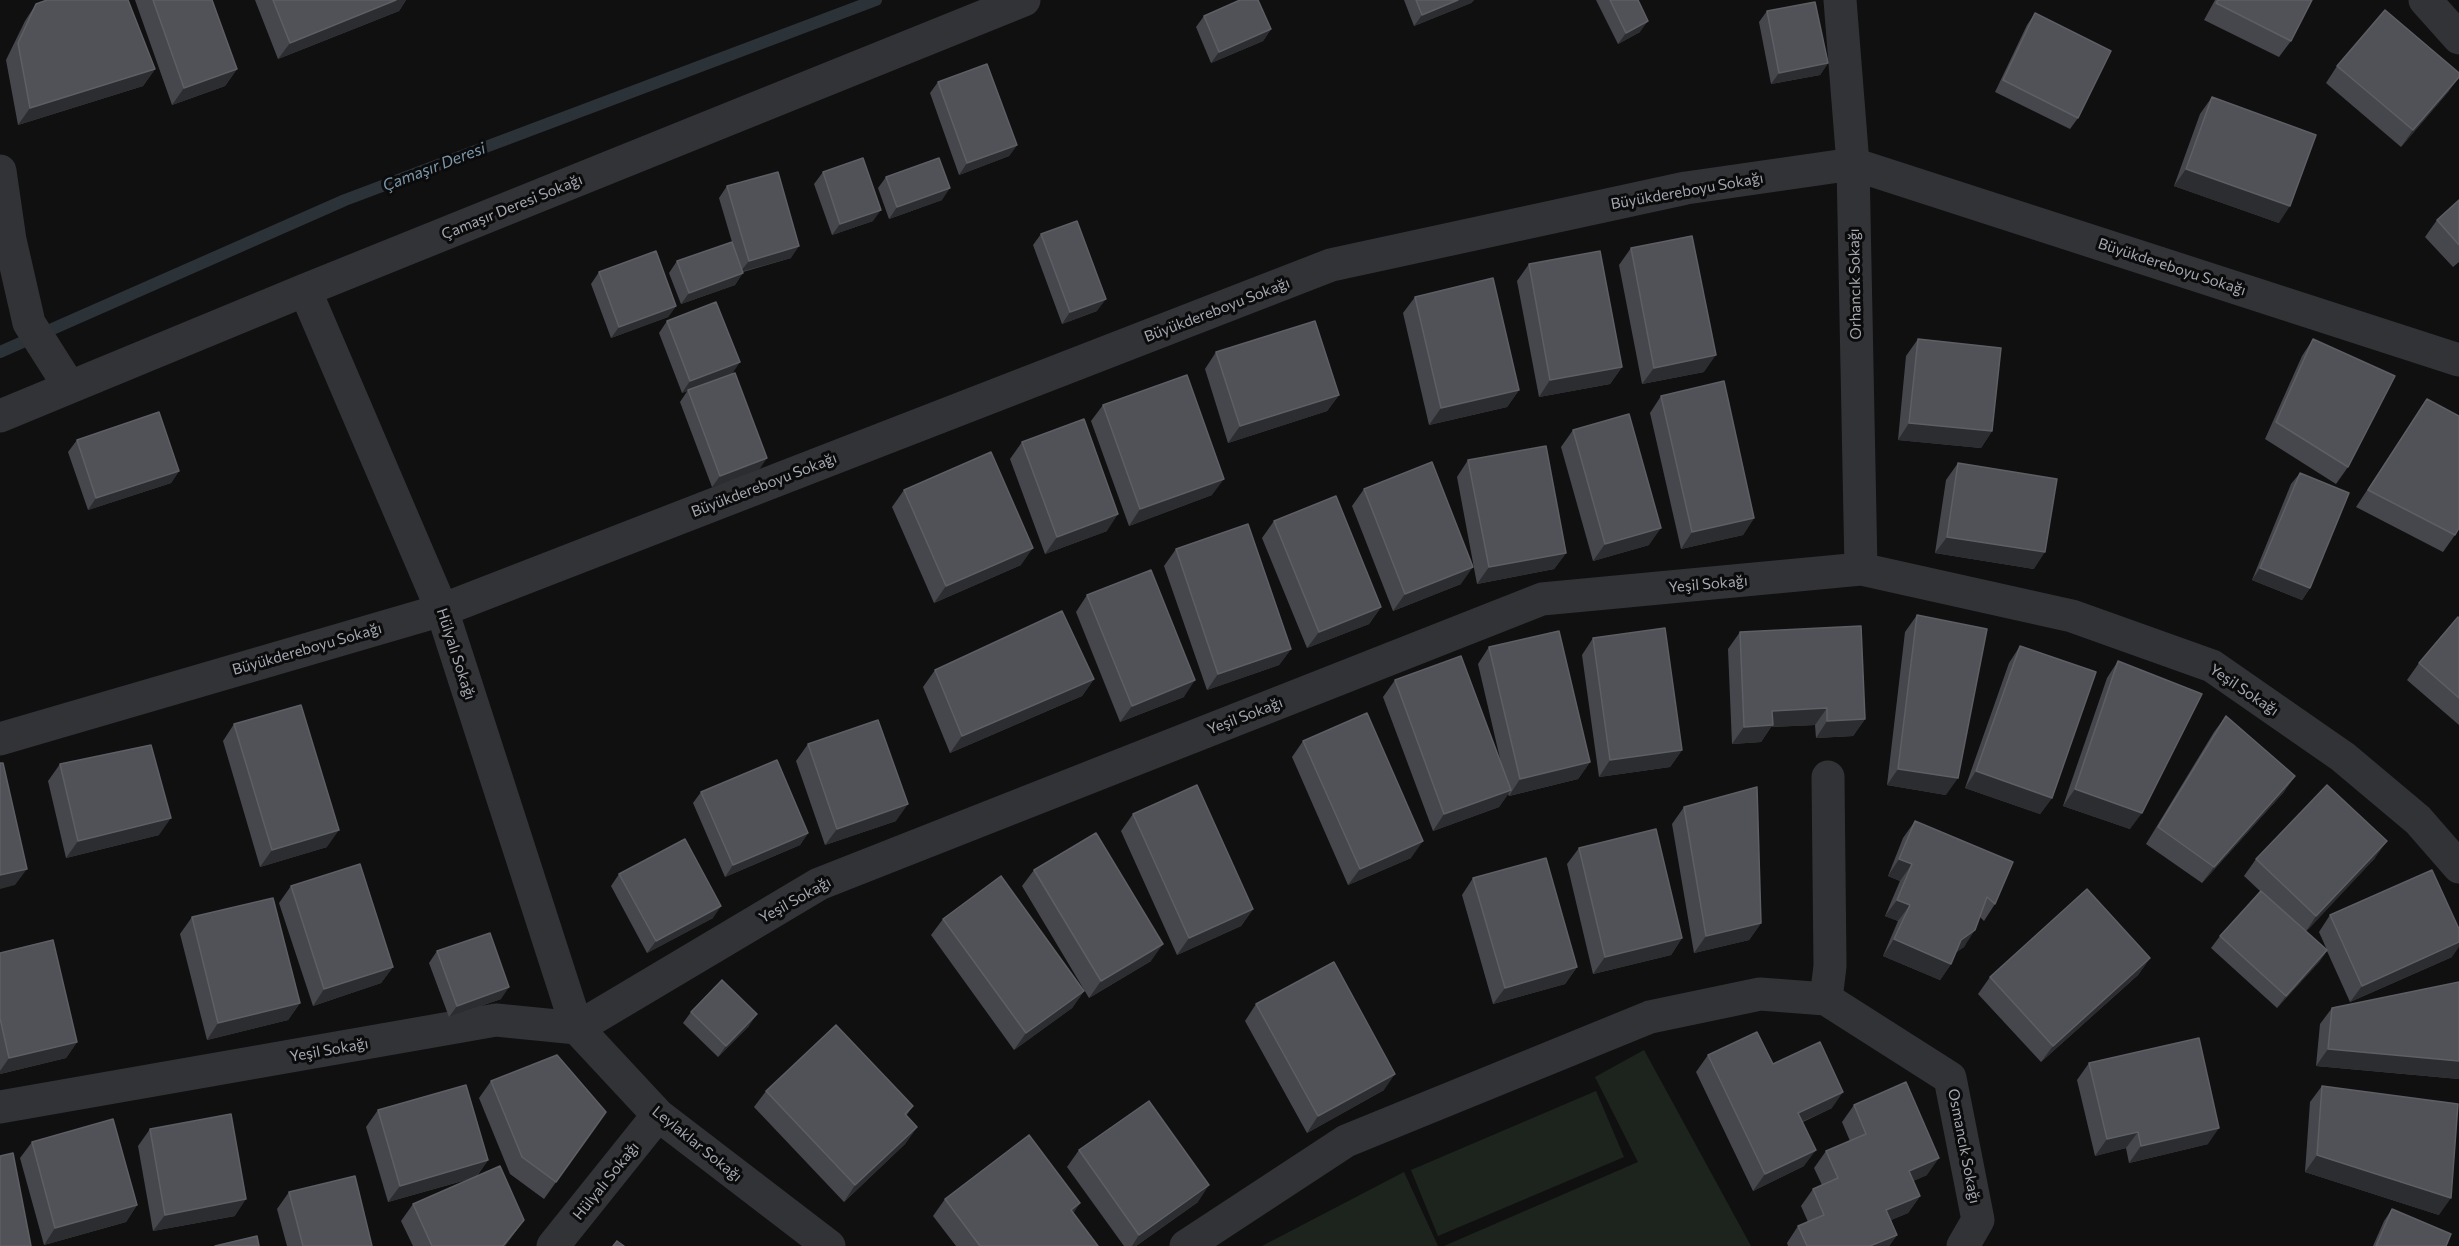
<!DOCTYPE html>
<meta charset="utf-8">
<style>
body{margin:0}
canvas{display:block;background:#101011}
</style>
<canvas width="2459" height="1246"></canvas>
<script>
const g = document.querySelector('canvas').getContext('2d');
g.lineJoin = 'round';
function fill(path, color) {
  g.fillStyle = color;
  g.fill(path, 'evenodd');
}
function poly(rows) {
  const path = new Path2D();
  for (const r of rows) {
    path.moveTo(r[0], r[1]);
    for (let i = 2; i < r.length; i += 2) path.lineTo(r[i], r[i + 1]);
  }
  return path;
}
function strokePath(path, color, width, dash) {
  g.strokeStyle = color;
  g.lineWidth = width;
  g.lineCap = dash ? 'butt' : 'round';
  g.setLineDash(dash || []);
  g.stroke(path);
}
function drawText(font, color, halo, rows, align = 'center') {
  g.font = font + ' Commissioner,sans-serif';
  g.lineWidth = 6;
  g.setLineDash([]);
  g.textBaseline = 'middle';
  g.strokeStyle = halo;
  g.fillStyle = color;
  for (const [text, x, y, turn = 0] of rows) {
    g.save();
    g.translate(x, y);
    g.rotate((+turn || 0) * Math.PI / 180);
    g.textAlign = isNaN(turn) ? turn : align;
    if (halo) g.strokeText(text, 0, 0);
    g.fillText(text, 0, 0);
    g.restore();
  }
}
const green = poly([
 [1644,1050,1751,1246,1444,1246,1638,1162,1595,1077],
 [1596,1091,1624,1157,1438,1236,1411,1170],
 [1404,1172,1438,1246,1262,1246]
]);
const stream = poly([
 [0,352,345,200,876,0]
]);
const minor = poly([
 [1840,0,1853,164,1861,569],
 [2425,0,2459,38],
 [0,171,10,240,29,323,69,386],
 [305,290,442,610,577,1028,658,1115,829,1246],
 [0,416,305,290,1024,0],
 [0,739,442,610,1331,265,1686,188,1853,164,2459,360],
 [1826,999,1830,966,1828,777],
 [0,1107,496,1020,577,1028,819,884,1542,599,1861,569,2072,616,2212,666,2343,757,2418,820,2459,867],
 [553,1246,658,1115],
 [1186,1246,1346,1141,1650,1017,1760,994,1826,999,1950,1078,1978,1220,1963,1246]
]);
const wall = poly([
 [135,0,212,0,237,69,225,86,172,105],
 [255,0,406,0,399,11,278,59],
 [1404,0,1474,0,1471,3,1414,26],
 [1596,0,1638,0,1640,32,1618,44],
 [2215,0,2312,0,2291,41,2279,57,2204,20],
 [36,4,155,69,143,86,18,125,6,60,25,21],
 [1767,11,1828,63,1820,75,1771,84,1759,22],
 [2035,13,2078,118,2070,129,1995,92,2027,25],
 [1204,16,1271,29,1263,41,1211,63,1196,27],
 [2337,66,2449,91,2401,147,2326,83],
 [938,82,1017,145,1009,156,959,175,930,93],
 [2212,97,2279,223,2174,186,2200,114],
 [823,172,873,221,832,235,814,184],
 [886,177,942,200,889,219,878,188],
 [727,186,791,258,743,272,735,285,681,304,669,273,677,261,732,242,719,198],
 [2459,200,2459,262,2453,267,2425,237,2437,220],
 [1041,234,1097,311,1062,324,1033,245],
 [1631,248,1704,372,1642,384,1619,265],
 [1529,264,1622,367,1610,384,1539,397,1517,281],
 [599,272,676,306,668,317,611,338,591,284],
 [1415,297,1519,390,1507,407,1429,425,1403,313],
 [667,321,732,374,682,393,659,333],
 [1918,339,1992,431,1981,448,1898,440,1906,356],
 [2313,339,2348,467,2336,484,2265,439,2302,356],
 [1216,352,1339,395,1327,411,1228,443,1205,369],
 [688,390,759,470,712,487,680,402],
 [1661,396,1754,518,1743,535,1681,549,1650,413],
 [2427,399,2455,535,2443,552,2356,507],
 [1103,405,1212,495,1129,526,1091,421],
 [1573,430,1649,545,1593,561,1561,447],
 [77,440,179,471,171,483,88,510,68,452],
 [1022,442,1107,531,1045,554,1010,459],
 [1468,460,1566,553,1554,569,1477,584,1457,477],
 [1958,463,2034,569,1935,553,1946,480],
 [2300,473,2310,588,2302,600,2252,580,2291,484],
 [1364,489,1461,584,1393,611,1352,506],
 [904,490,1021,565,934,603,892,507],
 [1274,521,1381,607,1369,624,1307,648,1262,538],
 [1176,549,1291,649,1279,665,1207,690,1164,566],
 [1087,595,1184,697,1120,722,1076,612],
 [1917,615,1946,795,1887,785,1905,632],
 [2459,618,2459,725,2407,680,2419,663],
 [1740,632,1865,719,1853,736,1816,738,1815,725,1771,727,1761,742,1732,744,1728,649],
 [1593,638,1682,750,1670,767,1599,777,1582,655],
 [2020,646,2052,798,2040,814,1965,788,2009,663],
 [1489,647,1590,762,1578,779,1509,796,1508,794,1499,807,1433,831,1383,697,1395,680,1502,767,1478,664],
 [2118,661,2130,829,2063,806,2107,678],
 [935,670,1094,679,1082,696,950,753,923,687],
 [2226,716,2295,776,2283,793,2202,883,2146,844,2214,732],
 [234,724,327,847,260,867,223,741],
 [1303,741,1411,858,1348,885,1292,757],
 [808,744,896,821,825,845,796,761],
 [60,764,159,835,66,858,48,781],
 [701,792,808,833,800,845,725,877,693,803],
 [1684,807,1761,923,1749,940,1694,953,1672,824],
 [1133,814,1253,909,1241,926,1177,955,1121,831],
 [1915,821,1995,904,1984,921,1980,917,1964,947,1956,952,1951,964,1940,980,1883,956,1898,921,1885,916,1900,881,1888,876,1903,838],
 [1579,848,1682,938,1671,955,1593,974,1567,864],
 [2375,858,2306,931,2327,950,2319,932,2330,915,2452,957,2350,1002,2327,951,2319,962,2277,1008,2211,948,2220,936,2260,891,2244,876,2256,859],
 [1034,870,1151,961,1089,998,1022,886],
 [619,874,713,918,647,953,611,886],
 [1473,878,1577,967,1565,984,1493,1004,1462,895],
 [291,886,393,967,381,983,313,1006,279,903],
 [192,917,300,1003,288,1020,207,1040,180,934],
 [943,919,1084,991,1072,1008,1014,1050,931,935],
 [437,951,501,999,449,1017,429,963],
 [0,953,77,1042,66,1058,0,1074],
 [2150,958,2138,975,2041,1062,1978,994,1990,977],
 [2459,982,2459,1079,2316,1066,2320,1024,2332,1008],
 [1256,1004,1384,1090,1307,1133,1245,1021],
 [691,1012,749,1026,718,1057,683,1023],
 [1708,1055,1773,1064,1832,1108,1803,1122,1804,1166,1753,1191,1696,1072],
 [2089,1063,2208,1144,2129,1163,2126,1148,2095,1156,2077,1080],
 [491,1081,606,1112,544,1199,510,1174,479,1098],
 [2322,1086,2439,1215,2305,1172,2310,1102],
 [766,1091,913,1106,906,1116,917,1127,905,1144,844,1202,754,1107],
 [1854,1105,1927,1175,1913,1181,1920,1196,1908,1213,1891,1220,1897,1235,1889,1246,1788,1246,1787,1243,1798,1226,1808,1222,1801,1206,1813,1189,1822,1185,1814,1168,1826,1151,1850,1141,1842,1122],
 [378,1110,488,1160,477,1176,524,1220,505,1246,413,1246,401,1221,413,1204,473,1178,388,1202,366,1127],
 [150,1129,235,1216,153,1231,138,1146],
 [32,1142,137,1205,126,1222,44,1245,20,1158],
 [1079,1150,1198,1202,1136,1246,1124,1246,1067,1167],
 [289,1192,372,1246,287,1246,277,1209],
 [945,1199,1073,1213,1098,1246,956,1246,933,1216],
 [2392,1209,2446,1246,2373,1246,2384,1221]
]);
const shadedWall = poly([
 [396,0,406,0,399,11,278,59,290,43],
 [1458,0,1474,0,1471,3,1414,26,1422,15],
 [1648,21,1640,32,1618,44,1626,33],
 [1271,29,1263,41,1211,63,1219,52],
 [1828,63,1820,75,1771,84,1779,73],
 [155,69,143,86,18,125,30,108],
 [237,69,225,86,172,105,184,88],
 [2459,77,2449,91,2401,147,2413,130],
 [1017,145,1009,156,959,175,967,163],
 [2186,169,2290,206,2279,223,2174,186],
 [950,188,942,200,889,219,897,207],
 [881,210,873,221,832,235,840,224],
 [799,246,791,258,740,272,749,261],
 [743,273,735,285,681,304,689,293],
 [1106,299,1097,311,1062,324,1070,312],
 [676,306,668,317,611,338,619,327],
 [1716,355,1704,372,1642,384,1654,368],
 [740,362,732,374,682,393,690,381],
 [1622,367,1610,384,1539,397,1550,380],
 [1519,390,1507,407,1429,425,1441,408],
 [1339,395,1327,411,1228,443,1240,426],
 [1909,423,1992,431,1981,448,1898,440],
 [767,458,759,470,712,487,720,476],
 [179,471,171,483,88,510,96,498],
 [1224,479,1212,495,1129,526,1140,509],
 [1118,514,1107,531,1045,554,1057,537],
 [1754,518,1743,535,1681,549,1692,532],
 [1661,528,1649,545,1593,561,1605,544],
 [1947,537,2045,552,2034,569,1935,553],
 [1033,548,1021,565,934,603,946,586],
 [1566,553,1554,569,1477,584,1489,567],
 [1473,567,1461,584,1393,611,1405,594],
 [2260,568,2310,588,2302,600,2252,580],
 [1381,607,1369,624,1307,648,1319,632],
 [1291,649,1279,665,1207,690,1218,674],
 [1094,679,1082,696,950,753,962,736],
 [1195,680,1184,697,1120,722,1132,706],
 [1827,708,1815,725,1771,727,1761,742,1732,744,1744,727,1772,711],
 [1865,719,1853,736,1816,738,1827,721],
 [1682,750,1670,767,1599,777,1610,760],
 [1590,762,1578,779,1509,796,1520,779],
 [1898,769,1958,778,1946,795,1887,785],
 [1976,771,2052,798,2040,814,1965,788],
 [2295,776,2283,793,2202,883,2214,867],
 [2075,789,2142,813,2130,829,2063,806],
 [1511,790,1499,807,1433,831,1444,814],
 [908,804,896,821,825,845,837,829],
 [171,818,159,835,66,858,78,841],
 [339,830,327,847,260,867,272,850],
 [808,833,800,845,725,877,733,865],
 [1423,841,1411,858,1348,885,1360,869],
 [2387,841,2375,858,2305,933,2316,916],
 [1899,859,1912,864,1900,881,1888,876],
 [27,869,15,885,0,889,0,875],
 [1897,900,1910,905,1898,921,1885,916],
 [721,906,713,918,647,953,656,941],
 [1253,909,1241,926,1177,955,1189,938],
 [1761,923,1749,940,1694,953,1706,936],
 [1975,930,1964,947,1950,957,1961,940],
 [1682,938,1671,955,1593,974,1605,957],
 [1894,939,1951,964,1940,980,1883,956],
 [2459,942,2459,947,2452,957,2350,1002,2362,986],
 [1163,944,1151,961,1089,998,1101,981],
 [2327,950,2319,962,2277,1008,2286,996],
 [2150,958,2138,975,2041,1062,2053,1046],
 [393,967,381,983,313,1006,324,989],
 [1577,967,1565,984,1493,1004,1505,988],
 [509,987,501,999,449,1017,457,1006],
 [1084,991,1072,1008,1014,1050,1026,1033],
 [300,1003,288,1020,207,1040,218,1023],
 [757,1014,749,1026,718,1057,726,1046],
 [77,1042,66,1058,0,1074,0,1071,9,1058],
 [2328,1049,2459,1061,2459,1079,2316,1066],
 [1395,1074,1384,1090,1307,1133,1318,1116],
 [1843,1092,1832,1108,1786,1129,1798,1113],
 [917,1127,905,1144,844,1202,855,1185],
 [2219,1128,2208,1144,2129,1163,2141,1146],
 [2138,1132,2126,1148,2095,1156,2107,1139],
 [1816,1150,1804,1166,1753,1191,1765,1174],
 [2317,1155,2451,1198,2439,1215,2305,1172],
 [1939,1158,1927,1175,1897,1188,1909,1171],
 [488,1160,476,1177,388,1202,400,1186],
 [1209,1185,1198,1202,1136,1246,1132,1246,1139,1235],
 [1920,1196,1908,1213,1874,1227,1886,1210],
 [246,1199,235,1216,153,1231,165,1215],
 [1080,1203,1069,1220,1071,1210],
 [137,1205,126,1222,44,1245,55,1228],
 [524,1220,505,1246,503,1246],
 [1897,1235,1889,1246,1870,1246]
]);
const building = poly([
 [47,0,128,0,155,69,30,108,18,43,36,4,47,0],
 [153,0,212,0,237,69,184,88,153,0],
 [273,0,396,0,290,43,273,0],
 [1240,0,1258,0,1271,29,1219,52,1204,16,1240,0],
 [1416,0,1458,0,1422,15,1416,0],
 [1610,0,1638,0,1648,21,1626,33,1610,0],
 [2218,0,2312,0,2291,41,2216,3,2218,0],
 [1815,2,1828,63,1779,73,1767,11,1815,2],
 [2385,10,2459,73,2459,77,2413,130,2337,66,2385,10],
 [2035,13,2111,51,2078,118,2003,80,2035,13],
 [987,64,1017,145,967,163,938,82,987,64],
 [2212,97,2316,135,2290,206,2186,169,2212,97],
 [863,158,881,210,840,224,823,172,863,158],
 [939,158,950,188,897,207,886,177,939,158],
 [778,172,799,246,749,261,727,186,778,172],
 [2459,200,2459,245,2437,220,2459,200],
 [1077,221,1106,299,1070,312,1041,234,1077,221],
 [1692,236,1716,355,1654,368,1631,248,1692,236],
 [732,242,743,273,689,293,677,261,732,242],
 [656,251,676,306,619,327,599,272,656,251],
 [1600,251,1622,367,1550,380,1529,264,1600,251],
 [1493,278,1519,390,1441,408,1415,297,1493,278],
 [716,302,740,362,690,381,667,321,716,302],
 [1315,321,1339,395,1240,426,1216,352,1315,321],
 [1918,339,2001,348,1992,431,1909,423,1918,339],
 [2313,339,2395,376,2348,467,2276,422,2313,339],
 [735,373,767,458,720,476,688,390,735,373],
 [1187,375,1224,479,1140,509,1103,405,1187,375],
 [1724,381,1754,518,1692,532,1661,396,1724,381],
 [2427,399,2459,416,2459,528,2455,535,2368,490,2427,399],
 [159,412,179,471,96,498,77,440,159,412],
 [1629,414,1661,528,1605,544,1573,430,1629,414],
 [1084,419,1118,514,1057,537,1022,442,1084,419],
 [1546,446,1566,553,1489,567,1468,460,1546,446],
 [991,452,1033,548,946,586,904,490,991,452],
 [1432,462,1473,567,1405,594,1364,489,1432,462],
 [1958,463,2057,479,2045,552,1947,537,1958,463],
 [2300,473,2349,493,2310,588,2260,568,2300,473],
 [1336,496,1381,607,1319,632,1274,521,1336,496],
 [1248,524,1291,649,1218,674,1176,549,1248,524],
 [1151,570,1195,680,1132,706,1087,595,1151,570],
 [1062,611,1094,679,962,736,935,670,1062,611],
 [1917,615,1987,629,1958,778,1898,769,1917,615],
 [2458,617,2459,618,2459,698,2419,663,2458,617],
 [1861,626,1865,719,1827,721,1827,708,1772,711,1773,725,1744,727,1740,632,1861,626],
 [1665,628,1682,750,1610,760,1593,638,1665,628],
 [1559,631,1590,762,1520,779,1489,647,1559,631],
 [2020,646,2096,672,2052,798,1976,771,2020,646],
 [1461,656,1511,790,1444,814,1395,680,1461,656],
 [2118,661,2202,694,2142,813,2075,789,2118,661],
 [301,705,339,830,272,850,234,724,301,705],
 [1367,713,1423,841,1360,869,1303,741,1367,713],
 [2226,716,2295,776,2214,867,2158,827,2226,716],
 [878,720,908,804,837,829,808,744,878,720],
 [151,745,171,818,78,841,60,764,151,745],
 [777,760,808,833,733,865,701,792,777,760],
 [0,763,3,763,27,869,0,875,0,763],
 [1197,785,1253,909,1189,938,1133,814,1197,785],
 [2327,785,2387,841,2316,916,2256,859,2327,785],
 [1757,787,1761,923,1706,936,1684,807,1757,787],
 [1915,821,2013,862,1995,904,1987,897,1975,930,1961,940,1951,964,1894,939,1910,905,1897,900,1912,864,1899,859,1915,821],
 [1656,829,1682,938,1605,957,1579,848,1656,829],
 [1096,833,1163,944,1101,981,1034,870,1096,833],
 [685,839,721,906,656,941,619,874,685,839],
 [1546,858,1577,967,1505,988,1473,878,1546,858],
 [360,864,393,967,324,989,291,886,360,864],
 [2432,870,2459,929,2459,942,2362,986,2330,915,2432,870],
 [1001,876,1084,991,1026,1033,943,919,1001,876],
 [2087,889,2150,958,2053,1046,1990,977,2087,889],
 [2261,891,2327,950,2286,996,2220,936,2261,891],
 [273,898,300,1003,218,1023,192,917,273,898],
 [490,933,509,987,457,1006,437,951,490,933],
 [53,940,77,1042,9,1058,0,1018,0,953,53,940],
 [1334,962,1395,1074,1318,1116,1256,1004,1334,962],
 [722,980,757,1014,726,1046,691,1012,722,980],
 [2459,982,2459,1061,2328,1049,2332,1008,2459,982],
 [836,1025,913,1106,905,1114,917,1127,855,1185,766,1091,836,1025],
 [1757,1032,1773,1064,1820,1042,1843,1092,1798,1113,1816,1150,1765,1174,1708,1055,1757,1032],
 [2199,1038,2219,1128,2141,1146,2138,1132,2107,1139,2089,1063,2199,1038],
 [557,1055,606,1112,556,1182,522,1157,491,1081,557,1055],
 [1906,1082,1939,1158,1909,1171,1920,1196,1886,1210,1897,1235,1870,1246,1807,1246,1798,1226,1824,1215,1813,1189,1838,1178,1826,1151,1866,1134,1854,1105,1906,1082],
 [466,1085,488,1160,400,1186,378,1110,466,1085],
 [2322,1086,2458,1104,2451,1198,2317,1155,2322,1086],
 [1149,1101,1209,1185,1139,1235,1079,1150,1149,1101],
 [231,1114,246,1199,165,1215,150,1129,231,1114],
 [113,1119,137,1205,55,1228,32,1142,113,1119],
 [1029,1135,1080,1203,1071,1210,1098,1246,980,1246,945,1199,1029,1135],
 [13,1153,31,1246,0,1246,0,1156,13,1153],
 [500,1166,524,1220,503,1246,432,1246,413,1204,500,1166],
 [355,1176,372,1246,303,1246,289,1192,355,1176],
 [2392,1209,2451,1234,2446,1246,2376,1246,2392,1209],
 [257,1236,259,1246,215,1246,257,1236],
 [617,1241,624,1246,613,1246,617,1241]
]);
const streetNames = [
 ["Büyükdereboyu Sokağı",1687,191,-10],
 ["Çamaşır Deresi Sokağı",512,207,-22],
 ["Büyükdereboyu Sokağı",2172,267,18],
 ["Orhancık Sokağı",1855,284,-91],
 ["Büyükdereboyu Sokağı",1217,310,-21],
 ["Büyükdereboyu Sokağı",764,485,-21],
 ["Yeşil Sokağı",1708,584,-5],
 ["Büyükdereboyu Sokağı",307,649,-16],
 ["Hülyalı Sokağı",456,654,72],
 ["Yeşil Sokağı",2244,690,34],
 ["Yeşil Sokağı",1245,716,-21],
 ["Yeşil Sokağı",795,900,-29],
 ["Yeşil Sokağı",329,1050,-10],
 ["Leylaklar Sokağı",697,1144,39],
 ["Osmancık Sokağı",1964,1146,79],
 ["Hülyalı Sokağı",606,1181,-51]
];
const waterNames = [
 ["Çamaşır Deresi",434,167,-21]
];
fill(green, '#1d241d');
strokePath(stream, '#2b3339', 12);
strokePath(minor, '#323336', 33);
fill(wall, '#46474c');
fill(shadedWall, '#2c2d30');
fill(building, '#505257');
strokePath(building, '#5d5f65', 1.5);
drawText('15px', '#a3a8b1', '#0b0b0c', streetNames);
drawText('italic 16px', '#7c97aa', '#0b0b0c', waterNames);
</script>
